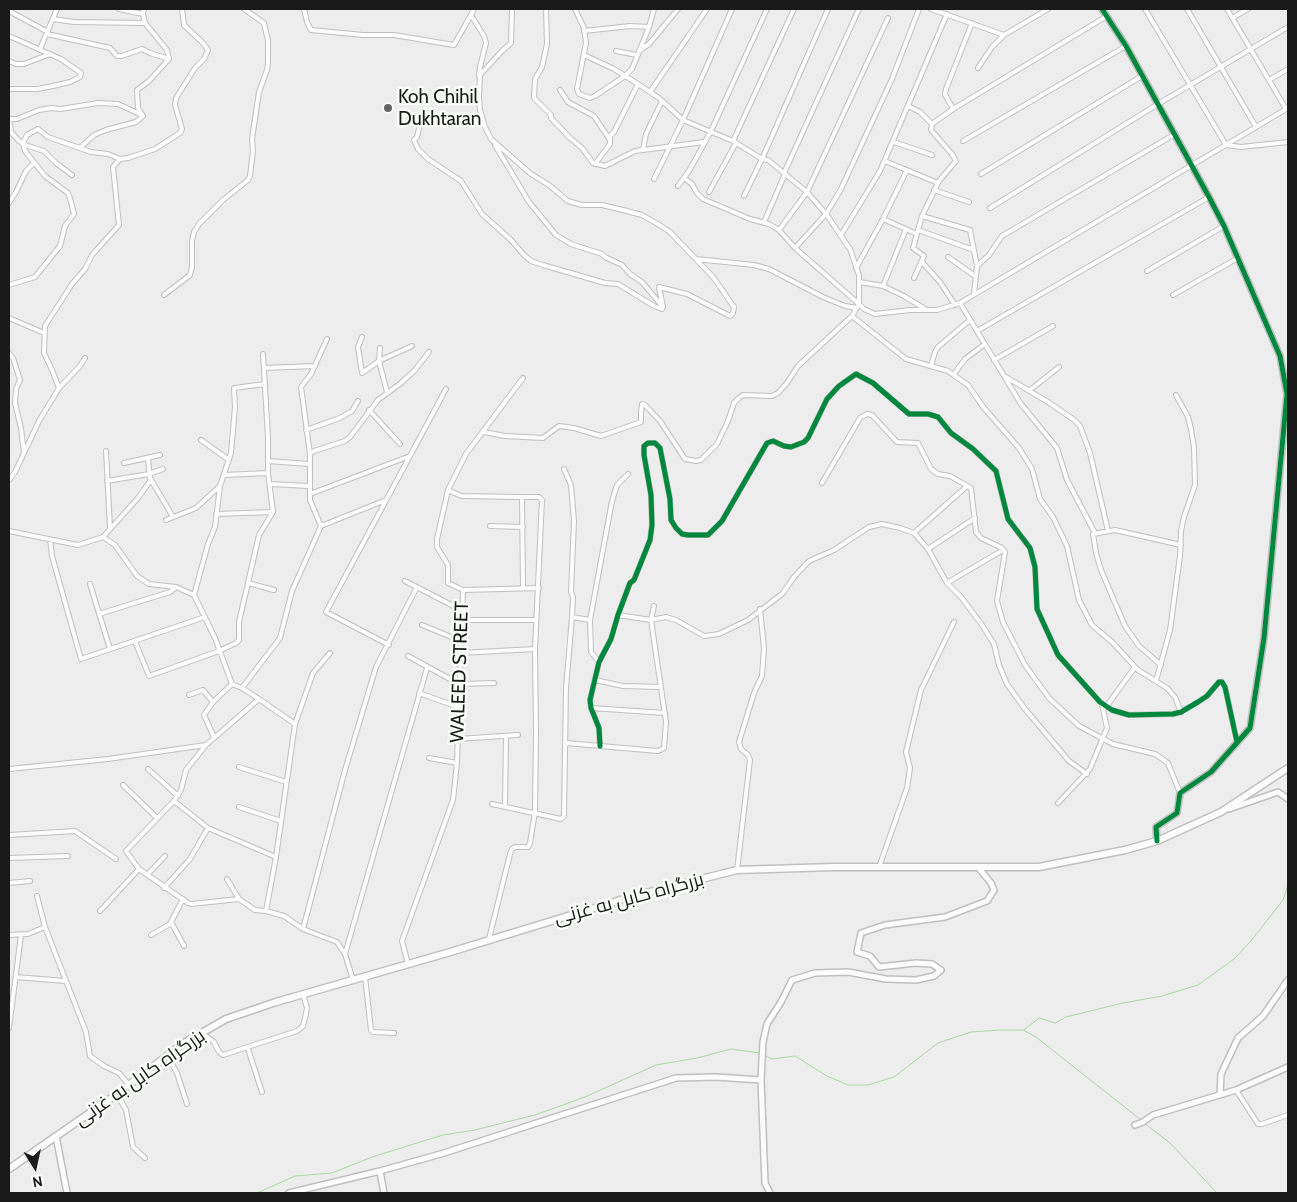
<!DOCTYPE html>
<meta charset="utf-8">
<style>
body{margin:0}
#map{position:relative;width:1297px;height:1202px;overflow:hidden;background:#ecedec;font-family:Cabin,sans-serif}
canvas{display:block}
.frame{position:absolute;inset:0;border:10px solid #191a19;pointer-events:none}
.north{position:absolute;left:10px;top:1142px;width:50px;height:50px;-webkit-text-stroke:4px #f9fcf8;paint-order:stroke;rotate:170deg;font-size:14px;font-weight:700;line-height:20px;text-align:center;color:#191a19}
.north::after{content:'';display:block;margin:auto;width:18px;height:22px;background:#191a19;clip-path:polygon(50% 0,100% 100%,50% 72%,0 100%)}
</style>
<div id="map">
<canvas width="1297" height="1202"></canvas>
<div class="frame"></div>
<div class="north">N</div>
</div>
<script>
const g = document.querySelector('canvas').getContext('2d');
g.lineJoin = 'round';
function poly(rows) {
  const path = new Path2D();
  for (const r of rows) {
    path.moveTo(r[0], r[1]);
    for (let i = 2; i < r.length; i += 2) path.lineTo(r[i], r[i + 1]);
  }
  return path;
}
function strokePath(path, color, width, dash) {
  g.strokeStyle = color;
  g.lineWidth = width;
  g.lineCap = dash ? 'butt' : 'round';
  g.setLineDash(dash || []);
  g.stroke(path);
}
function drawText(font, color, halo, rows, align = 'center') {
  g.font = font + ' Cabin,Cairo,sans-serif';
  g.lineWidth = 5;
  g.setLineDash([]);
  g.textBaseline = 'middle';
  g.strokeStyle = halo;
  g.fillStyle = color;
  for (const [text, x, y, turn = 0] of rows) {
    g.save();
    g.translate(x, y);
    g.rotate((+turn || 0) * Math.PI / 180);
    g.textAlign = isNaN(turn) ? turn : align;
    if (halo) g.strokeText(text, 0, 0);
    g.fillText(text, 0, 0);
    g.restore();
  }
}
const stream = poly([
 [1024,1030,1039,1018,1055,1023,1066,1017,1123,1003,1162,996,1198,985,1234,959,1251,941,1283,900,1288,885],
 [764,1055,772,1059,795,1056,827,1076,848,1085,868,1085,894,1077,938,1043,971,1032,1000,1030,1023,1030,1036,1037,1141,1120],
 [1144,1123,1170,1143,1217,1193],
 [257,1193,295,1176,332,1173,372,1157,443,1135,475,1130,535,1115,585,1097,656,1065,697,1058,731,1049,760,1053]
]);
const minor = poly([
 [119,9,143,14],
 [304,9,307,22,311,30,363,35,394,35,454,45,471,15],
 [474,9,471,15,484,36,486,43,480,67,479,76],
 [512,9,511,43,502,51,480,75,479,97,480,110,485,127,491,139,531,174,549,185,568,201,582,205,602,205,623,210,642,215,661,226,670,232,713,277,734,307,733,313,730,316,687,294,659,287,663,307],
 [546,9,547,44,542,67,535,79,534,98,551,115,551,118,570,138,582,148,593,163,605,166,635,151,704,142],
 [575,9,584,28,586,43,577,89,579,94,590,98,595,96,625,76,632,69,649,27,654,9],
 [931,9,1004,35],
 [1145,9,1226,145],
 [1187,9,1256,127],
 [1227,9,1286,109],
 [9,11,48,32],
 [1232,18,1248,9],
 [53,19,74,22,145,23],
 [584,31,630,26,649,27],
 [47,34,110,48,117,56,122,56,142,49,150,53,169,59],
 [9,36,61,59,81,73,80,77,70,82,53,86,37,89,9,89],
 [40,49,57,9],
 [616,51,637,55],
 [639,51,649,44,678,9],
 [584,55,614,69,638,84,659,98,683,120,733,141,762,159,768,160,807,192,826,214,850,249,859,275,859,304,864,309,875,314,910,310,937,310,960,303,1288,108],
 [9,61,16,64,24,64,50,54],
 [978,68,992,47,1004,35,1048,9],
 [1269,80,1288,69],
 [560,90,568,102,594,116,610,140],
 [650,92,707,9],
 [908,106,920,112,932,124],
 [953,109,945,94,946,89,972,23],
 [422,116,417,137,414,140,418,149,428,159,461,181,482,214,511,240,523,254,531,261,543,265,605,283,618,284,654,306,662,309,663,307],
 [9,118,11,132,18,140,25,145,44,151,56,163,72,175],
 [9,119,17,119,39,110,51,108,61,109,98,103,118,104,142,115],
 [733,141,794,9],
 [963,141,1126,46],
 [894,142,932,155],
 [495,145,529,202,556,235,571,244,602,254,605,257,622,265,630,274,642,282,662,306],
 [1226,145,1241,147,1288,142],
 [80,148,94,135,106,130,136,122,143,116,138,108,137,90,149,81,169,59,167,50,145,23,143,14,144,9],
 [643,150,646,134,662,101],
 [885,161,938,183],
 [595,164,610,144,610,136,614,132,638,84],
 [784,173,859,9],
 [981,174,1142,76],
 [654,179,683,120,732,9],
 [678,186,689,171,711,131,767,9],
 [934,190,969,202],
 [709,192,736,143],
 [744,196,762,159,828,9],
 [9,203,16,192,26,171,34,163],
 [990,208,1158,104,1288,27],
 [922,216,970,230,977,266],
 [883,219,917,234],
 [764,222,785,174],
 [779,230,807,192,888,18],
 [918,230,974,250],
 [841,235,880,171,947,14],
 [795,248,826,214,840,191,892,79,919,9],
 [948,257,975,276],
 [696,259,754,265,769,269,823,297,845,306,857,308],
 [922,262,940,282,955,305],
 [856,268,883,219,907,170],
 [1147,271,1224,226],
 [914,278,924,256,913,248,922,216,939,181,956,161,952,154,931,130,932,124,953,109,1107,16],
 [860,282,883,286,904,296,925,309],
 [9,285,35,277,60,246,65,226,74,214,70,198,68,193,45,176,25,151,23,143,27,135,38,129,48,137,91,152,108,154,120,159,128,158,155,149,180,133,182,129,175,105,176,98,195,68,204,59,208,50,203,43,184,25,182,9],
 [883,286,906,229],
 [974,294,977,266,989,255,1002,236,1175,134],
 [164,295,190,275,192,267,192,241,194,232,199,224,223,200,248,180,250,176,253,151,252,139,259,92,267,70,268,62,268,41,264,23,244,9],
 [1173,295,1238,258],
 [960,303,1021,404,1057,448,1067,480,1095,533],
 [852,316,906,359,948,371,968,385,984,408,1019,448,1032,469,1040,499,1053,517,1067,546,1079,600,1092,625,1112,642,1138,670,1167,688,1175,697,1181,712],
 [9,318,44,333],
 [977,331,1209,197],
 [362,337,358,347,362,373,379,361,412,346],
 [380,348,379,361,387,392],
 [9,353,13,358,20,380,16,389,15,403,21,428,24,453],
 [994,360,1053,326],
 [931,366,935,352,938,347,970,320],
 [264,368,315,366],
 [954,374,965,359,985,344],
 [1006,377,1048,402,1073,419,1080,426,1090,453,1108,531],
 [59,388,52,370,44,353,45,326,72,284,85,269,92,255,119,225,113,167,120,159],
 [1030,390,1059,367],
 [369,410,400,444],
 [306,430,340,418,352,411,358,401],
 [484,432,505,436,543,438,559,426,574,428,601,436,641,422,641,412,642,404,645,405,660,421,685,459,696,461,701,460,717,444,728,421,734,403,739,398,743,395,772,396,778,393,787,383,798,366,852,316,859,304,795,248,779,230,769,224,750,219,703,199,697,193,692,184,684,178],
 [201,440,229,460],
 [106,451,110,528],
 [310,454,301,387,311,374,327,339],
 [148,458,150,478,173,517],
 [268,461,309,464],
 [124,463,160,455],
 [225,475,268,473],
 [9,480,15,472,39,421,59,388,80,366,85,358],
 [107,481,149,474,163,469],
 [822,483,860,418,867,414,872,415,897,442,918,443,931,469,938,474,950,476,971,488,976,532,981,538,1002,548,1005,552,997,601,1003,622,1025,665,1049,698,1079,726,1113,744,1155,754,1168,763,1180,793],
 [270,484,309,486],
 [448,490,461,496,522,497,539,497,542,500,535,649,536,732,535,812,530,843,528,847,515,847,512,849,510,854,489,939],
 [310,494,410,456],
 [522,497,523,587],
 [216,514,273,512],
 [166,520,196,508,220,486],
 [321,526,386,500],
 [490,526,523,527],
 [9,531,78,545,103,537,115,545,137,576,149,584,176,587,194,595,215,638,232,684,242,688,259,699,295,724],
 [914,533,967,486],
 [103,537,138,498,151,480],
 [50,539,52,556,81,659,205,617],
 [928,549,975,518],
 [405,581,463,611],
 [248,583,274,590],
 [947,583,1003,550],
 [90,584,110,649],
 [463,590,539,588],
 [194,595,208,544,215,527,220,486,231,453,235,407,234,388,265,384],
 [99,614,170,592,176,587],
 [618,615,651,620,666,617,676,620,704,636,719,634,748,620,782,594,794,577,809,561,834,550,869,527,882,524,900,528,914,533,928,549,947,583,961,597,982,625,994,644,999,665,1007,684,1025,709,1069,761,1087,774],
 [572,617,590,620],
 [463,620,536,620],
 [422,625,461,641],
 [135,641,149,676,219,651,236,643,239,640,239,622,259,535,273,512,268,473,268,437,263,354],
 [389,645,326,612,446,389],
 [460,653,535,649],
 [408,656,459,684,494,683],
 [599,662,591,652,590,620,612,501,617,485,628,474],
 [1161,665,1139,646,1125,626,1101,570,1096,553,1093,534,1115,530,1181,545],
 [595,680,623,686,660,687],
 [1156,681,1170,630,1180,556,1181,531,1184,517,1195,485,1194,448,1191,429,1188,417,1176,395],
 [242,688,280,638,292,591,321,526,310,500,310,454,314,451,345,441,350,437,378,400,401,383,415,370,429,352],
 [419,693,458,707],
 [189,695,203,690,213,702],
 [1106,707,1135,667],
 [591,708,665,713],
 [214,737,204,715,213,702,232,684],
 [457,739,518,735],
 [566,743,658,751,664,748,666,722,651,620,654,606],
 [600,746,599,728,591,708,590,700,599,662,611,639,618,615,630,583,634,580,650,540,652,525,651,495,644,455,644,446,648,443,655,443,660,448,670,499,671,520,676,528,682,534,688,535,708,535,722,521,767,443,773,441,784,446,791,447,804,442,808,438,827,399,839,386,856,374,873,383,909,414,928,414,938,417,951,433,973,449,996,471,1008,519,1030,548,1035,567,1037,609,1058,655,1100,702,1112,710,1129,715,1173,714,1181,712,1198,702,1207,696,1219,682,1222,682,1225,687,1237,742],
 [429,758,457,763],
 [239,767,286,782],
 [9,769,108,759,206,745],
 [148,769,178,796],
 [123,785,157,818],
 [174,801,208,828,276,857],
 [1058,803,1090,769,1107,728,1102,704],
 [492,804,561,819,564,816,566,688,572,617,573,597,571,592,574,521,571,485,564,469],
 [505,806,506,736],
 [239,807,281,821],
 [9,835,75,831,116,859],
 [9,858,68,856],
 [879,867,907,788,910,768,906,752,921,690,954,622],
 [737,870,750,760,748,755,741,749,739,742,754,693,762,676,764,648,760,609],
 [148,874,165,856],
 [227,879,239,899,255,910,266,911,284,916,303,929,337,942,345,954,353,980],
 [9,883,30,881],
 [164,888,190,859,208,828],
 [37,896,45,927,86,1032,90,1056,104,1066,119,1073,129,1085],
 [188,903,139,869,126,851,174,801,181,790,186,770,206,745,259,699],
 [191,904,239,899],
 [100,911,139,869],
 [266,911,276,857,295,724,313,673,330,653],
 [171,922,184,946],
 [303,929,345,770,376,667,417,587],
 [9,935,28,934,45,927],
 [151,935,170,924,183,899],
 [345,954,427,668],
 [408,964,402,941,453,800,457,763,463,590,448,583,448,565,437,547,437,539,448,490,466,454,523,378],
 [16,977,65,981],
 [365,977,371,1030,373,1032,394,1033],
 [9,1028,21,935],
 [202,1033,214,1042,219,1052,223,1055,297,1031,303,1026,305,1018,307,1008,303,994],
 [248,1049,262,1092],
 [167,1055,177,1073,187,1104],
 [1236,1090,1258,1124,1262,1124,1288,1115],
 [117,1094,126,1110,133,1147,145,1158]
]);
const tertiary = poly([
 [1102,9,1126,46,1209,197,1224,226,1280,356,1287,394,1264,638,1250,728,1211,772,1180,793,1177,813,1156,827,1157,841],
 [1229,809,1278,792,1288,799],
 [1220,1094,1221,1074,1238,1038,1263,1016,1288,980],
 [1135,1125,1143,1122,1153,1115,1236,1090,1288,1067],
 [56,1136,67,1193],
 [380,1171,384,1193],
 [289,1193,380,1171,444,1153,676,1078,716,1077,761,1080],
 [770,1193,765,1183,761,1080,763,1042,767,1024,781,1002,792,980,815,973,848,972,886,979,916,980,934,976,941,970,932,964,916,963,879,967,870,956,857,952,861,933,885,925,945,917,987,901,994,890,991,883,978,867]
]);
const trunk = poly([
 [9,1169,117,1094,184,1043,226,1019,276,1002,447,953,630,897,737,870,833,867,1039,867,1125,850,1157,841,1221,812,1288,768]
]);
const cycleway = poly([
 [1102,9,1126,46,1209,197,1224,226,1280,356,1287,394,1264,638,1250,728,1211,772,1180,793,1177,813,1156,827,1157,841],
 [600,746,599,728,591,708,590,700,599,662,611,639,618,615,630,583,634,580,650,540,652,525,651,495,644,455,644,446,648,443,655,443,660,448,670,499,671,520,676,528,682,534,688,535,708,535,722,521,767,443,773,441,784,446,791,447,804,442,808,438,827,399,839,386,856,374,873,383,909,414,928,414,938,417,951,433,973,449,996,471,1008,519,1030,548,1035,567,1037,609,1058,655,1100,702,1112,710,1129,715,1173,714,1181,712,1198,702,1207,696,1219,682,1222,682,1225,687,1237,742]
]);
const markers = [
 [388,108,5,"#636463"]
];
const poiNames = [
 ["Koh Chihil",398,97],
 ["Dukhtaran",398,119]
];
const streetNames = [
 ["WALEED STREET",460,672,-88],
 ["بزرگراه کابل به غزنی",629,899,-15],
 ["بزرگراه کابل به غزنی",140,1078,-35]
];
strokePath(stream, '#acd7a5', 1);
strokePath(minor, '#bfc0bf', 6);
strokePath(tertiary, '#bfc0bf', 8);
strokePath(trunk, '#bfc0bf', 9);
strokePath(minor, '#fcfcfc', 4);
strokePath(tertiary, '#fcfcfc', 5);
strokePath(trunk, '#fcfcfc', 6);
strokePath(cycleway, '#00873e', 5);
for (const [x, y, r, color] of markers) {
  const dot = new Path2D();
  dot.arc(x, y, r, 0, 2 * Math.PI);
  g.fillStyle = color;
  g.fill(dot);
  strokePath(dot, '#f9fcf8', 2);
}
drawText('19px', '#191a19', '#f9fcf8', poiNames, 'left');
drawText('19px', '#191a19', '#f9fcf8', streetNames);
</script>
